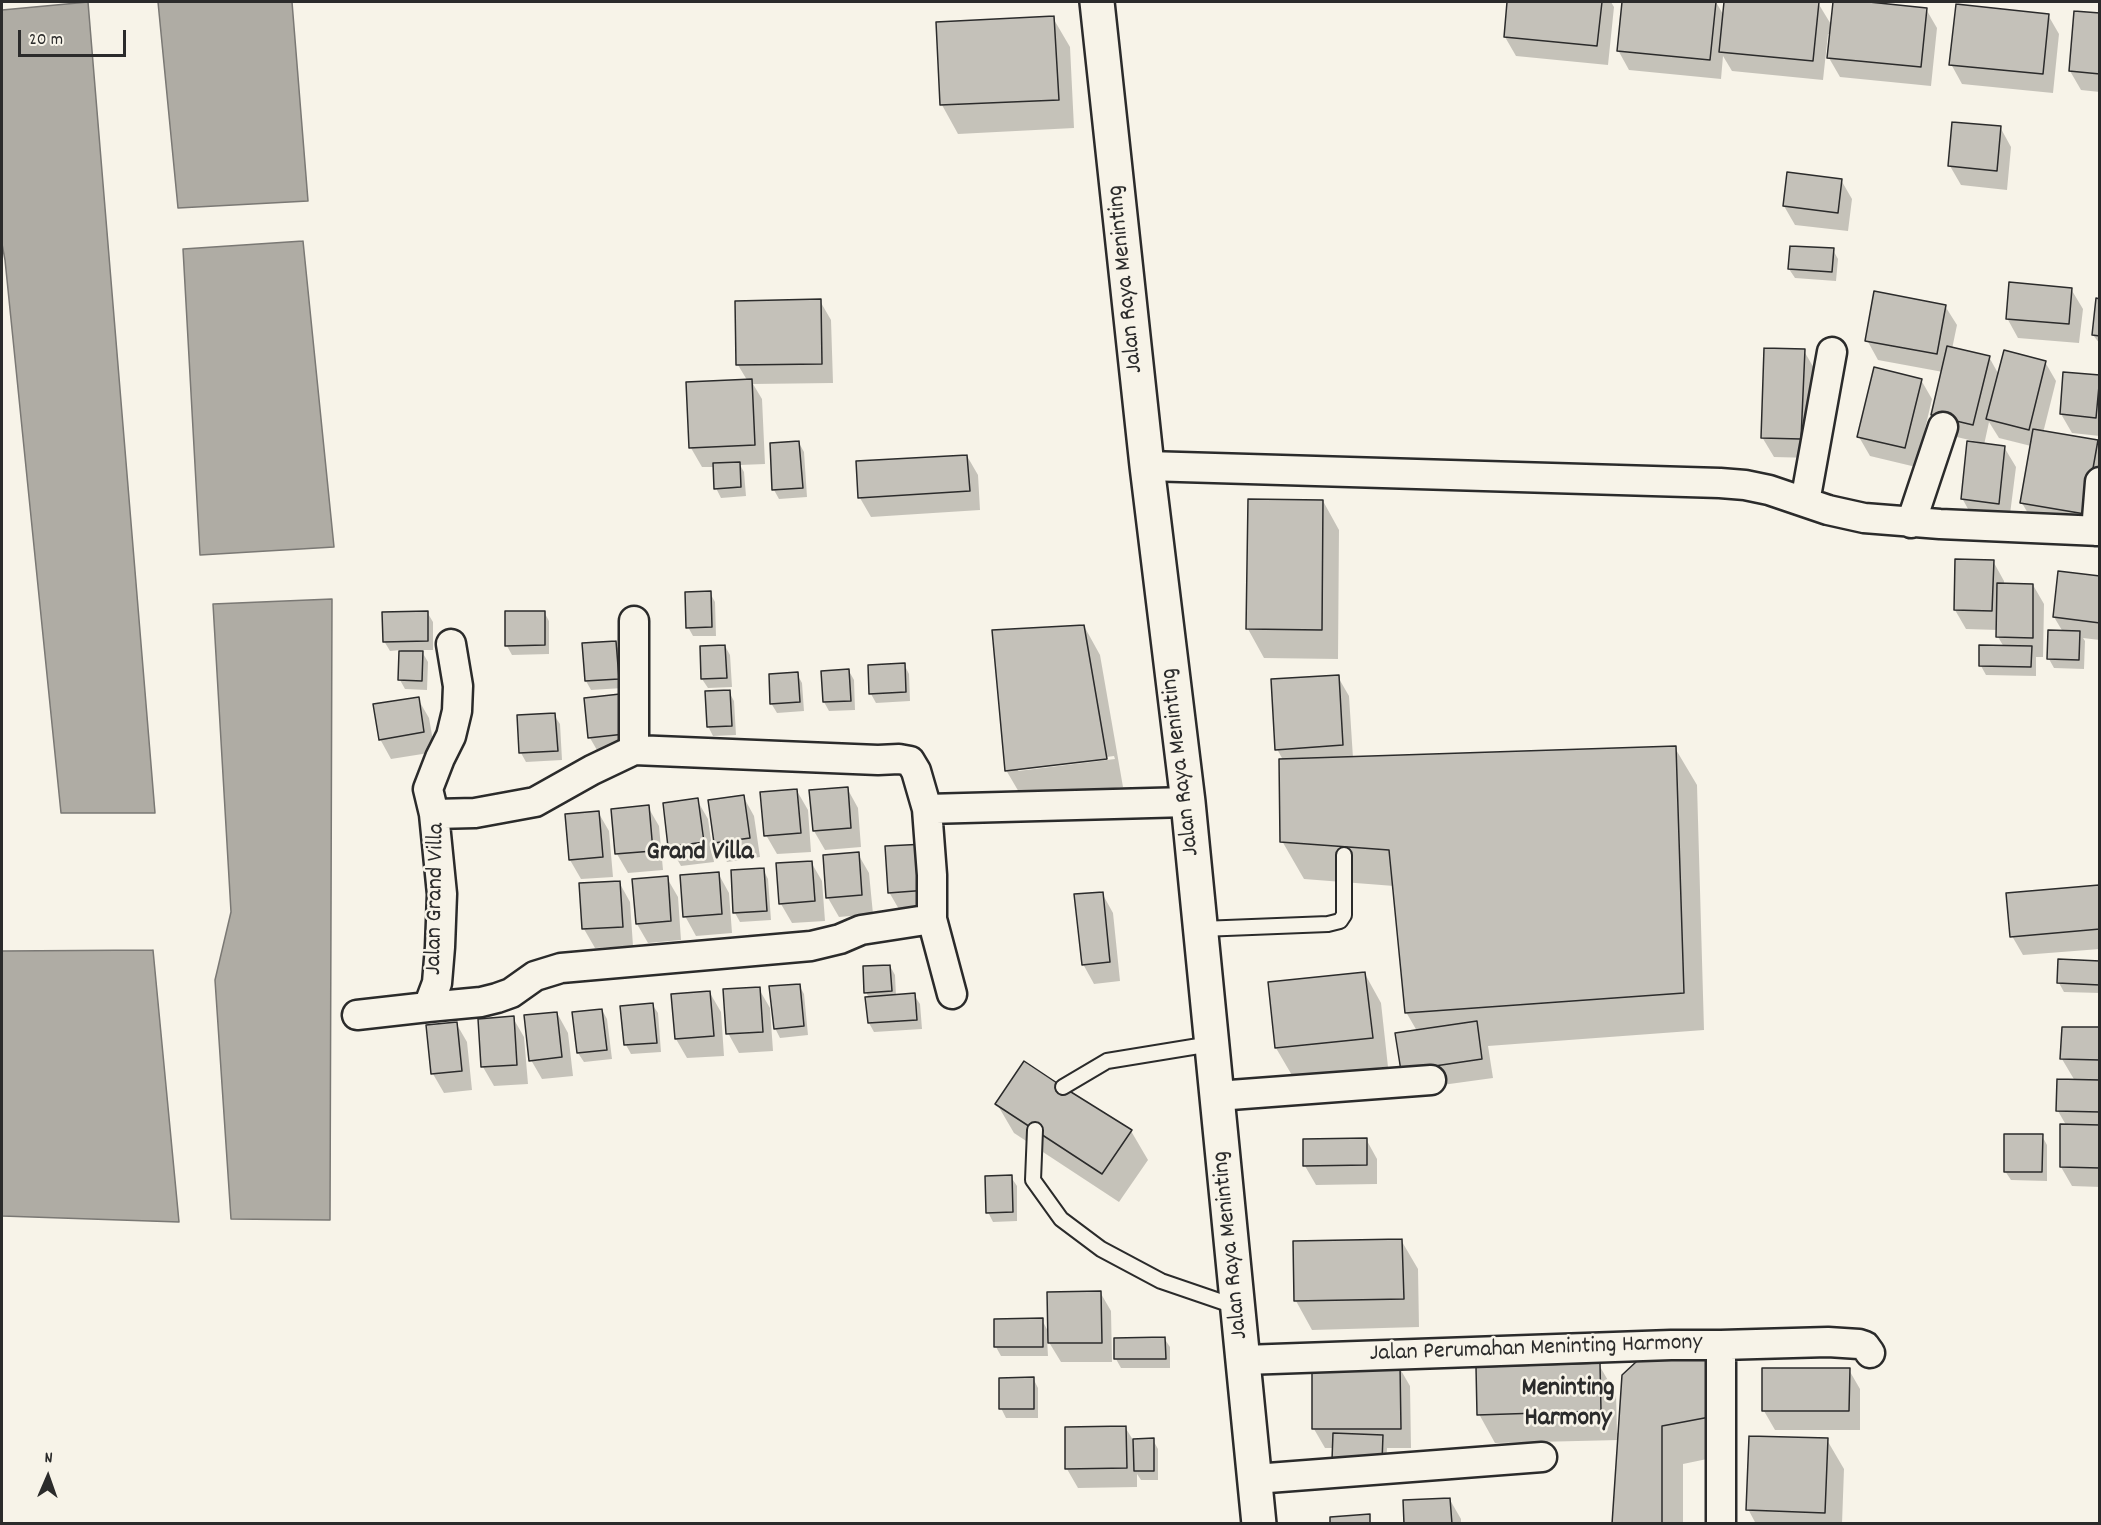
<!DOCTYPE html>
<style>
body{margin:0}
#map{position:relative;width:2101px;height:1525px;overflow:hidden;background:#f7f3e8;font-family:Dekko,sans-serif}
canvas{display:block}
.frame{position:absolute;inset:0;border:3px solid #2b2b2b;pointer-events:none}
.north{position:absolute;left:18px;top:1447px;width:60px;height:60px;-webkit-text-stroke:4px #f7f3e8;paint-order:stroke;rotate:2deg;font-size:16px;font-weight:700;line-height:24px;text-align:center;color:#2b2b2b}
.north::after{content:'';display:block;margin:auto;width:21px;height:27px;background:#2b2b2b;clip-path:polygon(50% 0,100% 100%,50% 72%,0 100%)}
.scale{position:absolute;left:18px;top:30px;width:108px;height:27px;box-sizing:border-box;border:3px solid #2b2b2b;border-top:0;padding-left:8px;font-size:18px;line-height:21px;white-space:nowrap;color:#2b2b2b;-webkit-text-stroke:4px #f7f3e8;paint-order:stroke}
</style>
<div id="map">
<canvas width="2101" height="1525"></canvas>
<div class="frame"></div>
<div class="north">N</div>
<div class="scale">20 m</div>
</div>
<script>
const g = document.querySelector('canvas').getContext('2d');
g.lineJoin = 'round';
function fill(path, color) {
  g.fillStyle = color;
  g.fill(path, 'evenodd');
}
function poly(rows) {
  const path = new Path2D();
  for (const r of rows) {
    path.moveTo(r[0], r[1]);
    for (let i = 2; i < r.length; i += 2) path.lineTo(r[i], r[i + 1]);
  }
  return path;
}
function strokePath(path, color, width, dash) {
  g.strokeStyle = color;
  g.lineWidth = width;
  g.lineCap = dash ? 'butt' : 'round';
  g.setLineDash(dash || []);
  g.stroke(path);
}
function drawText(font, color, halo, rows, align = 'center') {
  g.font = font + ' Dekko,sans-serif';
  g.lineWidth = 5;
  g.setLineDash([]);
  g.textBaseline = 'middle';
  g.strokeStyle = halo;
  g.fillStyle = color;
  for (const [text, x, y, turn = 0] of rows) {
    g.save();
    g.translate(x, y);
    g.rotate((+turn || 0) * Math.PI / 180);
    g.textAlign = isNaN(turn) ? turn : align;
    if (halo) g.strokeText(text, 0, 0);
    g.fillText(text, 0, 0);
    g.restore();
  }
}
const water = poly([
 [88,2,155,813,61,813,5,260,2,244,2,10,88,2],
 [158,2,292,2,308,201,178,208,158,2],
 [303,241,334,547,200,555,183,249,303,241],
 [332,599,330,1220,231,1219,215,980,231,912,213,604,332,599],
 [153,950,179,1222,2,1216,2,951,153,950]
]);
const shadow = poly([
 [1509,2,1611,2,1614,7,1608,65,1516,56,1505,37],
 [1623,2,1716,2,1724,16,1726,2,1818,3,1832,26,1834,2,1855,2,1926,9,1937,28,1931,86,1840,77,1829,58,1831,34,1828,34,1823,80,1732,71,1723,56,1721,79,1629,70,1618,50],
 [2048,15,2059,34,2053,93,1962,84,1951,64],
 [2100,15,2100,92,2081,90,2070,71],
 [1053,18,1070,47,1074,128,958,134,942,105],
 [2000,127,2011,147,2007,190,1961,185,1950,166],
 [1841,180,1852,199,1848,231,1795,225,1784,206],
 [1833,250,1838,259,1836,281,1795,278,1789,269],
 [2071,289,2083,309,2079,343,2018,338,2007,318],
 [2100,300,2100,344,2093,335],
 [820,301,831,320,833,383,753,384,762,399,765,464,740,465,744,472,746,496,721,498,716,488,714,467,702,467,691,448,687,384,747,380,738,365,737,303],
 [1945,306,1957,325,1952,349,1989,357,1999,375,2045,362,2056,381,2043,433,2097,441,2100,446,2100,508,2095,533,2033,522,2022,503,2031,446,1999,438,1989,422,1984,445,2004,447,2016,467,2009,522,1973,518,1962,498,1978,442,1944,434,1933,415,1943,372,1878,360,1867,340],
 [1804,351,1815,370,1812,458,1774,457,1762,437],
 [2099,376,2100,436,2072,433,2061,414],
 [1921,380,1932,399,1916,467,1870,456,1859,437],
 [799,443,804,452,807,497,779,499,774,490],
 [967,456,978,475,980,510,871,517,860,498],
 [1323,501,1339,530,1338,659,1264,658,1248,629],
 [1993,561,2004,581,2004,585,2033,585,2044,604,2043,657,2036,657,2036,676,1986,675,1981,666,2004,647,1998,637,1998,630,1966,629,1955,610],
 [2100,578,2100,640,2083,638,2085,641,2084,669,2054,668,2049,659,2063,632,2054,617],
 [710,593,715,602,716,636,693,636,688,627],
 [427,612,433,622,433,650,421,650,428,662,427,690,405,689,400,680,401,650,390,651,384,641],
 [544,612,549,621,549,654,512,655,507,646],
 [1084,626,1100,655,1123,787,1023,799,1006,770],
 [1114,756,1115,759,1018,771,1018,768],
 [615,643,620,652,623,688,591,690,586,681],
 [725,646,730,655,732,687,708,688,702,679],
 [904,664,909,674,910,701,876,703,871,694],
 [849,671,854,680,855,710,829,711,824,702],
 [797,674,802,683,804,711,777,713,771,703],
 [1338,677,1349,696,1353,758,1675,748,1697,785,1704,1030,1488,1046,1493,1078,1413,1089,1417,1031,1406,1012,1394,886,1304,879,1282,841,1283,760,1277,749],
 [729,692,734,701,736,735,713,736,708,726],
 [620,696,635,753,601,757,590,738],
 [418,699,429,718,435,752,391,759,380,739],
 [554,715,560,724,562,760,526,762,521,753],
 [847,788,858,808,861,847,825,850,814,831],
 [797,791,808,810,811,852,777,854,766,835],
 [743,796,754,816,760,857,727,862,716,842],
 [697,800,708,819,714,862,681,866,670,847],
 [648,807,659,826,663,870,628,873,617,854],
 [598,812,609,831,613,877,581,879,570,860,567,815],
 [887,848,939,909,900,911,889,892],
 [858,854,869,873,873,914,839,917,828,898],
 [811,862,822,881,825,921,792,923,781,904,777,864],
 [763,869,768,879,771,920,740,922,735,913],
 [718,873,729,893,732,933,696,936,685,916],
 [667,878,678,897,681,940,648,943,637,924],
 [619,882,630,902,633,946,595,948,584,929],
 [2098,887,2100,890,2100,949,2023,955,2012,936],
 [1102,893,1113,913,1120,981,1094,984,1083,964],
 [2100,962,2100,993,2064,992,2059,983],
 [890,966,895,975,896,996,914,995,920,1004,922,1029,874,1032,869,1023,869,998,866,992],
 [1365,974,1381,1003,1388,1067,1293,1077,1276,1048],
 [799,985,804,994,808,1035,780,1038,775,1028],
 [759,989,770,1008,773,1051,739,1053,728,1033],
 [710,993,721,1012,724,1056,687,1058,676,1039],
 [652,1004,658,1013,661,1052,631,1054,626,1045],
 [602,1010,607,1019,612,1059,584,1062,578,1053],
 [557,1013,568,1033,573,1076,542,1079,531,1060],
 [513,1018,524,1037,528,1084,494,1086,483,1067,479,1021],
 [456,1023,467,1042,472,1090,444,1093,433,1074],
 [2100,1029,2100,1187,2072,1186,2061,1167,2062,1125,2066,1125,2058,1111,2075,1081,2062,1059],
 [997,1104,1131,1131,1148,1160,1119,1202,1014,1133],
 [2042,1136,2047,1145,2047,1181,2011,1180,2005,1171],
 [1366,1139,1377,1159,1377,1184,1316,1185,1305,1166],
 [1011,1177,1017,1186,1017,1221,993,1222,988,1212],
 [1401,1240,1418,1269,1419,1327,1312,1330,1296,1301,1294,1243],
 [1100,1292,1111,1311,1112,1362,1061,1362,1047,1339,1048,1356,1001,1356,996,1347,1042,1320,1049,1333],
 [1164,1338,1170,1347,1170,1368,1121,1368,1116,1359],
 [1599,1365,1616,1394,1617,1433,1735,1394,1736,1453,1683,1464,1683,1524,1613,1524,1619,1440,1495,1443,1479,1414],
 [1399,1367,1410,1386,1411,1448,1387,1448,1386,1470,1334,1448,1325,1448,1314,1429],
 [1849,1370,1860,1389,1860,1430,1775,1430,1764,1411],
 [1033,1378,1038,1388,1038,1418,1006,1418,1001,1408],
 [1125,1427,1133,1440,1153,1440,1158,1449,1158,1480,1141,1480,1137,1474,1137,1487,1078,1488,1067,1469],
 [1827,1440,1844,1469,1842,1524,1756,1524,1748,1509],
 [1450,1500,1461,1519,1461,1524,1406,1524]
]);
const building = poly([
 [1507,2,1602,2,1597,46,1504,37,1507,2],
 [1622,2,1716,2,1710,60,1617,51,1622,2],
 [1724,2,1819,2,1813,61,1719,52,1724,2],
 [1833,2,1869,2,1927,8,1921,67,1827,58,1833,2],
 [1956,4,2049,14,2043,74,1949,65,1956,4],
 [2074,11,2100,13,2100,74,2069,71,2074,11],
 [1054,16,1059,100,940,105,936,22,1054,16],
 [1952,122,2001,126,1997,171,1948,166,1952,122],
 [1787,172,1842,179,1838,213,1783,206,1787,172],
 [1790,246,1834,248,1832,272,1788,269,1790,246],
 [2009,282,2072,288,2069,324,2006,319,2009,282],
 [1874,291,1946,305,1937,354,1865,341,1874,291],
 [2096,298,2100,299,2100,336,2092,335,2096,298],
 [821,299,822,364,736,365,735,301,821,299],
 [1947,346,1990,356,1973,425,1931,415,1947,346],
 [1764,348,1805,349,1801,439,1761,438,1764,348],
 [2004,350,2046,361,2029,430,1986,419,2004,350],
 [1874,367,1922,379,1905,448,1857,437,1874,367],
 [2063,372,2100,375,2096,418,2060,414,2063,372],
 [752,379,755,445,689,448,686,382,752,379],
 [2033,429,2098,440,2085,514,2020,503,2033,429],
 [799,441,803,488,772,490,770,443,799,441],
 [1967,441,2005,446,1999,504,1961,499,1967,441],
 [967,455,970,491,858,498,856,461,967,455],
 [740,462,741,487,714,489,713,463,740,462],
 [1248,499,1323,500,1322,630,1246,629,1248,499],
 [1955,559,1994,560,1992,611,1954,610,1955,559],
 [2058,571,2100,576,2100,623,2053,617,2058,571],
 [1997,583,2033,584,2033,638,1996,637,1997,583],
 [711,591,712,627,686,628,685,592,711,591],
 [428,611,428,641,383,642,382,612,428,611],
 [505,611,545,611,545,645,505,646,505,611],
 [1084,625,1107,759,1005,771,992,630,1084,625],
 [2048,630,2080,631,2079,660,2047,659,2048,630],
 [616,641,619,679,585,681,582,643,616,641],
 [725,645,727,678,701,679,700,646,725,645],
 [1979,645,2032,646,2031,667,1979,666,1979,645],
 [399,651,423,651,422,681,398,680,399,651],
 [905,663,906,692,869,694,868,665,905,663],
 [849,669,851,701,823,702,821,671,849,669],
 [798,672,800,702,770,704,769,674,798,672],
 [1339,675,1343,745,1275,750,1271,679,1339,675],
 [730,690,732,726,707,727,705,691,730,690],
 [620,694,625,734,588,738,584,698,620,694],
 [419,697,424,732,379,740,373,704,419,697],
 [555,713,558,751,519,753,517,715,555,713],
 [1676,746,1684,993,1405,1013,1389,850,1280,842,1279,759,1676,746],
 [848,787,851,828,813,831,809,790,848,787],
 [797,789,801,833,764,836,760,792,797,789],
 [744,795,750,838,714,843,708,800,744,795],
 [698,798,704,842,668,847,663,803,698,798],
 [649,805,653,851,615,854,611,809,649,805],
 [599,811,603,857,569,860,565,814,599,811],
 [926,844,928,890,888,893,885,846,926,844],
 [859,852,862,895,826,898,823,855,859,852],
 [812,861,815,901,779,904,776,863,812,861],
 [764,868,767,911,733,913,731,870,764,868],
 [719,872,722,914,683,917,680,875,719,872],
 [668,876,671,921,636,924,632,879,668,876],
 [620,881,623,927,582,929,579,883,620,881],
 [2099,885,2100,929,2010,937,2006,893,2099,885],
 [1103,892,1110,962,1082,965,1074,894,1103,892],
 [2058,959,2100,961,2100,985,2057,983,2058,959],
 [890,965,892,991,864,993,863,966,890,965],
 [1365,972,1373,1038,1275,1048,1268,982,1365,972],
 [800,984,804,1026,774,1029,769,986,800,984],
 [760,987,763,1032,726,1034,723,989,760,987],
 [710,991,714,1036,675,1039,671,994,710,991],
 [915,993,917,1020,868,1023,865,997,915,993],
 [653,1003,657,1043,624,1045,620,1006,653,1003],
 [602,1009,607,1050,577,1053,572,1012,602,1009],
 [557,1012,562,1057,529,1061,524,1015,557,1012],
 [514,1016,517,1065,481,1067,478,1019,514,1016],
 [1477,1021,1482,1059,1401,1071,1395,1033,1477,1021],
 [457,1022,462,1071,431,1074,426,1025,457,1022],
 [2062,1027,2100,1027,2100,1060,2060,1059,2062,1027],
 [1024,1061,1063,1087,1132,1130,1102,1174,995,1104,1024,1061],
 [2057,1079,2100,1080,2100,1112,2056,1111,2057,1079],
 [2060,1124,2100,1125,2100,1168,2060,1167,2060,1124],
 [2004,1134,2043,1134,2042,1172,2004,1172,2004,1134],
 [1367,1138,1367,1165,1303,1166,1303,1139,1367,1138],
 [1012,1175,1013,1212,986,1213,985,1176,1012,1175],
 [1402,1239,1404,1299,1294,1301,1293,1241,1402,1239],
 [1101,1291,1102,1343,1048,1343,1047,1292,1101,1291],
 [1043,1318,1043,1347,994,1347,994,1319,1043,1318],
 [1165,1337,1166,1359,1114,1359,1114,1338,1165,1337],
 [1714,1355,1715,1416,1662,1426,1662,1524,1612,1524,1622,1375,1637,1361,1714,1355],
 [1600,1363,1601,1411,1477,1415,1476,1367,1600,1363],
 [1400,1365,1401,1429,1312,1429,1312,1366,1400,1365],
 [1762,1368,1850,1368,1849,1411,1762,1411,1762,1368],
 [1034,1377,1034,1409,999,1409,999,1378,1034,1377],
 [1126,1426,1127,1468,1065,1469,1065,1427,1126,1426],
 [1333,1433,1383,1435,1382,1462,1332,1460,1333,1433],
 [1749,1436,1828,1438,1825,1513,1746,1510,1749,1436],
 [1154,1438,1154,1471,1134,1471,1133,1439,1154,1438],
 [1450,1498,1452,1524,1404,1524,1403,1500,1450,1498],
 [1370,1514,1370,1524,1330,1524,1330,1517,1370,1514]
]);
const service = poly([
 [1201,929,1328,924,1340,921,1344,915,1344,855],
 [1063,1087,1107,1061,1211,1044],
 [1035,1130,1033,1180,1061,1219,1101,1249,1161,1281,1237,1307]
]);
const minor = poly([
 [1147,466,1720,483,1745,485,1769,490,1828,510,1864,518,1940,524,2100,531],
 [1805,502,1832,352],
 [1911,523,1943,427],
 [2096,531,2100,482],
 [634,750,878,760,899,759,910,761,916,771,927,809,932,875,932,919,861,930,840,939,811,946,561,968,535,976,511,993,497,998,481,1002,428,1007,437,983,440,947,442,894,434,814,475,813,535,802,592,770,634,750],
 [634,750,634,621],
 [927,809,1188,802],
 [434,814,428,789,440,758,451,736,457,711,458,686,451,644],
 [932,919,952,994],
 [357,1015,428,1007],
 [1217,1096,1431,1080],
 [1721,1345,1828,1342,1859,1344,1865,1346,1870,1353],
 [1244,1360,1671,1345,1721,1345,1721,1524],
 [1255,1479,1542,1457]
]);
const trunk = poly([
 [1097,2,1147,466,1188,802,1259,1524]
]);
const streetNames = [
 ["Jalan Raya Meninting",1127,279,-96],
 ["Jalan Raya Meninting",1182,762,-97],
 ["Jalan Grand Villa",437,899,-89],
 ["Jalan Raya Meninting",1232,1245,-96],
 ["Jalan Perumahan Meninting Harmony",1536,1350,-2]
];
const neighbourhoodNames = [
 ["Grand Villa",700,854],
 ["Meninting",1568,1390],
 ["Harmony",1568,1420]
];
fill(water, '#afaca4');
strokePath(water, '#7a7874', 1.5);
fill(shadow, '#0003');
fill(building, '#c4c1b9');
strokePath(building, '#2b2b2b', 1.5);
strokePath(service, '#2b2b2b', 18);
strokePath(minor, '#2b2b2b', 33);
strokePath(trunk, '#2b2b2b', 38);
strokePath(service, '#f7f3e8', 14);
strokePath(minor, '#f7f3e8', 28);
strokePath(trunk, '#f7f3e8', 33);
drawText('24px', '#2b2b2b', '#f7f3e8', streetNames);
drawText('bold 26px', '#2b2b2b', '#f7f3e8', neighbourhoodNames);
</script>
